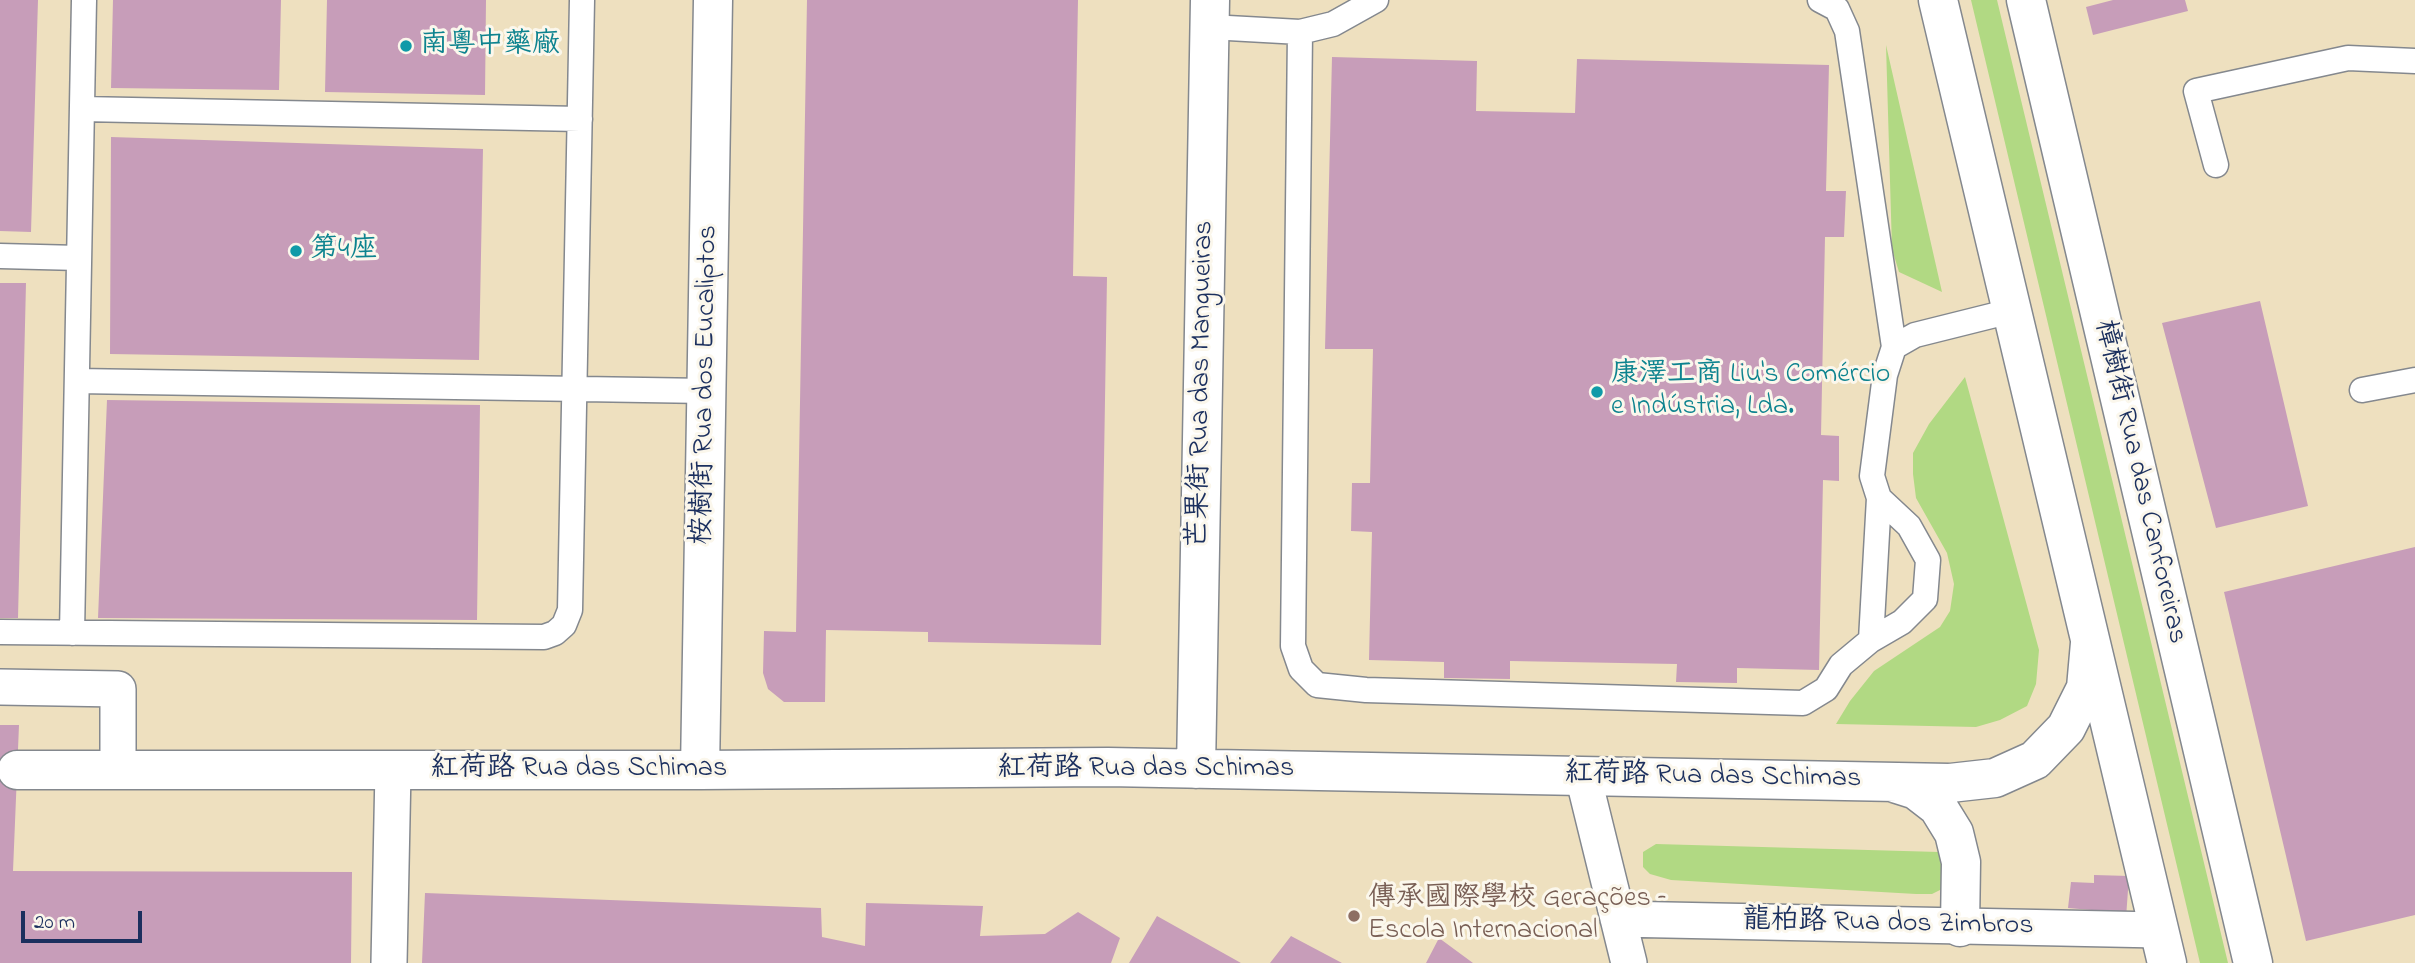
<!DOCTYPE html>
<meta charset="utf-8">
<style>
body{margin:0}
#map{position:relative;width:2415px;height:963px;overflow:hidden;background:#eee0bf;font-family:"Indie Flower",sans-serif}
canvas{display:block}
.scale{position:absolute;left:21px;top:911px;width:121px;height:32px;box-sizing:border-box;border:4px solid #1b2f5e;border-top:0;padding-left:9px;font-size:21px;line-height:24px;white-space:nowrap;color:#1b2f5e;-webkit-text-stroke:5px #fbf7ec;paint-order:stroke}
</style>
<div id="map">
<canvas width="2415" height="963"></canvas>
<div class="scale">20 m</div>
</div>
<script>
const g = document.querySelector('canvas').getContext('2d');
g.lineJoin = 'round';
function fill(path, color) {
  g.fillStyle = color;
  g.fill(path, 'evenodd');
}
function poly(rows) {
  const path = new Path2D();
  for (const r of rows) {
    path.moveTo(r[0], r[1]);
    for (let i = 2; i < r.length; i += 2) path.lineTo(r[i], r[i + 1]);
  }
  return path;
}
function strokePath(path, color, width, dash) {
  g.strokeStyle = color;
  g.lineWidth = width;
  g.lineCap = dash ? 'butt' : 'round';
  g.setLineDash(dash || []);
  g.stroke(path);
}
function drawText(font, color, halo, rows, align = 'center') {
  g.font = font + ' "Indie Flower","LXGW WenKai TC",sans-serif';
  g.lineWidth = 6;
  g.setLineDash([]);
  g.textBaseline = 'middle';
  g.strokeStyle = halo;
  g.fillStyle = color;
  for (const [text, x, y, turn = 0] of rows) {
    g.save();
    g.translate(x, y);
    g.rotate((+turn || 0) * Math.PI / 180);
    g.textAlign = isNaN(turn) ? turn : align;
    if (halo) g.strokeText(text, 0, 0);
    g.fillText(text, 0, 0);
    g.restore();
  }
}
const green = poly([
 [1971,0,1997,0,2228,963,2200,963],
 [1886,45,1942,292,1899,272,1892,249],
 [1965,377,2039,650,2036,684,2027,706,2000,720,1976,727,1836,724,1850,701,1874,671,1940,627,1950,611,1954,584,1947,553,1916,498,1913,474,1913,453,1929,424],
 [1656,844,1939,852,1948,886,1932,894,1916,894,1671,880,1650,874,1643,867,1643,852]
]);
const building = poly([
 [0,0,38,0,31,232,0,231],
 [113,0,281,0,279,90,111,88],
 [327,0,486,0,485,95,325,92],
 [807,0,1078,0,1073,276,1107,277,1101,645,928,642,928,632,826,630,825,702,784,702,768,689,763,673,764,631,796,632],
 [2113,0,2185,0,2188,11,2093,35,2086,7],
 [1332,57,1477,61,1476,111,1575,113,1577,59,1829,65,1826,191,1846,191,1844,237,1825,237,1821,435,1839,436,1839,481,1823,480,1819,670,1737,668,1737,683,1676,682,1677,664,1510,661,1510,679,1444,678,1444,662,1369,660,1372,532,1351,531,1352,483,1370,483,1373,349,1325,349],
 [111,137,483,149,479,360,110,354],
 [0,283,26,283,18,618,0,618],
 [2260,301,2308,506,2216,528,2162,323],
 [107,400,480,405,477,620,98,618],
 [2415,547,2415,915,2306,941,2224,592],
 [0,725,19,725,13,871,352,872,351,963,0,963],
 [2094,875,2129,876,2126,918,2091,916,2091,910,2068,908,2071,882,2094,883],
 [425,893,821,908,822,937,865,946,866,903,983,906,980,936,1045,934,1078,912,1120,938,1111,963,422,963],
 [1157,916,1241,963,1129,963],
 [1291,936,1342,963,1270,963],
 [1439,938,1473,963,1426,963]
]);
const service = poly([
 [1820,0,1837,9,1847,31,1894,347],
 [1210,27,1300,32,1333,24,1376,0],
 [1300,32,1293,646,1301,669,1317,685,1366,690,1803,703,1826,689,1841,665,1871,640,1902,622,1925,599,1928,560,1909,526,1879,498,1872,476,1885,375,1894,347,1915,335,2011,311],
 [82,109,580,119],
 [2216,165,2196,91,2348,58,2415,61],
 [0,256,79,258],
 [77,381,707,391],
 [2362,390,2415,380],
 [0,632,544,637,555,633,564,625,570,610,582,0],
 [72,633,84,0],
 [1871,640,1879,498]
]);
const pedestrian = poly([
 [0,687,118,689,118,770],
 [1583,776,1629,963],
 [1618,919,2159,930],
 [389,963,393,770]
]);
const minor = poly([
 [1938,0,2167,963],
 [2026,0,2253,963],
 [1196,769,1210,0],
 [17,770,700,770,1108,767,1950,783,1995,778,2035,760,2066,728,2086,688,2090,643],
 [700,770,713,0],
 [1894,783,1916,790,1938,807,1954,833,1961,862,1960,927]
]);
const markers = [
 [406,46,7,"#0f9aa8"],
 [296,251,7,"#0f9aa8"],
 [1597,392,7,"#0f9aa8"],
 [1354,916,7,"#8d6e63"]
];
const cultureNames = [
 ["南粵中藥廠",420,46],
 ["第4座",310,251],
 ["康澤工商 Liu's Comércio",1611,376],
 ["e Indústria, Lda.",1611,408]
];
const streetNames = [
 ["芒果街 Rua das Mangueiras",1203,384,-89],
 ["桉樹街 Rua dos Eucaliptos",707,385,-89],
 ["樟樹街 Rua das Canforeiras",2139,482,77],
 ["紅荷路 Rua das Schimas",579,770],
 ["紅荷路 Rua das Schimas",1146,770],
 ["紅荷路 Rua das Schimas",1713,778,1],
 ["龍柏路 Rua dos Zimbros",1888,925,1]
];
const educationNames = [
 ["傳承國際學校 Gerações –",1368,900],
 ["Escola Internacional",1368,932]
];
fill(green, '#b1d983');
fill(building, '#c79db9');
strokePath(service, '#84888e', 27);
strokePath(pedestrian, '#84888e', 38);
strokePath(minor, '#84888e', 41);
strokePath(service, '#fff', 24);
strokePath(pedestrian, '#fff', 35);
strokePath(minor, '#fff', 38);
for (const [x, y, r, color] of markers) {
  const dot = new Path2D();
  dot.arc(x, y, r, 0, 2 * Math.PI);
  g.fillStyle = color;
  g.fill(dot);
  strokePath(dot, '#fbf7ec', 2.5);
}
drawText('28px', '#0d838f', '#fbf7ec', cultureNames, 'left');
drawText('28px', '#1b2f5e', '#fbf7ec', streetNames);
drawText('28px', '#785e54', '#fbf7ec', educationNames, 'left');
</script>
